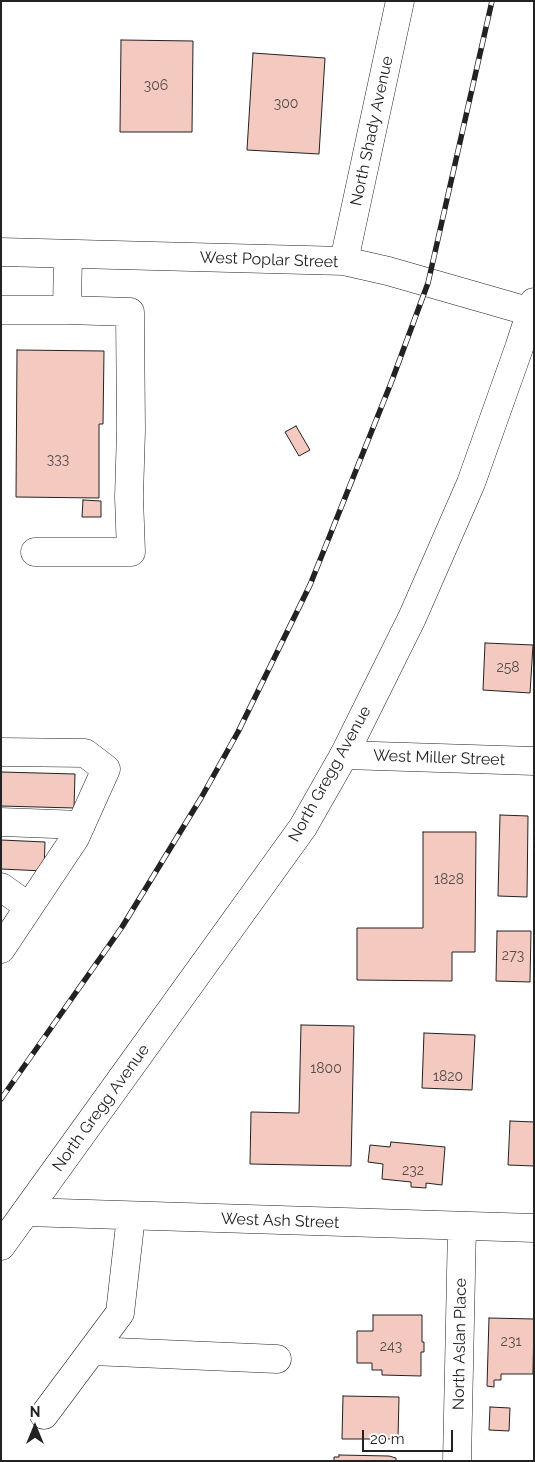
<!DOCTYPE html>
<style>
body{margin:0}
#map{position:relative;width:535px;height:1462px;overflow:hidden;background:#fff;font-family:Raleway,sans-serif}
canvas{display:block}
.frame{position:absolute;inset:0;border:2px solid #222;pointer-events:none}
.north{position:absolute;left:10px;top:1402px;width:50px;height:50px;-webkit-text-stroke:4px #fff;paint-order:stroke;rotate:0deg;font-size:14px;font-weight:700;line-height:20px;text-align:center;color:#222}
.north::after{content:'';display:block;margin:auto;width:18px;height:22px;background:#222;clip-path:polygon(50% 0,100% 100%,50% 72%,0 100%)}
.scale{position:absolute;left:362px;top:1430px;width:91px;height:22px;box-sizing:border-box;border:2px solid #222;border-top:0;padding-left:6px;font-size:15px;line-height:18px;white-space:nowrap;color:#222;-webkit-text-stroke:4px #fff;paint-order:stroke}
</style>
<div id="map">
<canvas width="535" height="1462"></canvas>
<div class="frame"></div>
<div class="north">N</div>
<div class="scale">20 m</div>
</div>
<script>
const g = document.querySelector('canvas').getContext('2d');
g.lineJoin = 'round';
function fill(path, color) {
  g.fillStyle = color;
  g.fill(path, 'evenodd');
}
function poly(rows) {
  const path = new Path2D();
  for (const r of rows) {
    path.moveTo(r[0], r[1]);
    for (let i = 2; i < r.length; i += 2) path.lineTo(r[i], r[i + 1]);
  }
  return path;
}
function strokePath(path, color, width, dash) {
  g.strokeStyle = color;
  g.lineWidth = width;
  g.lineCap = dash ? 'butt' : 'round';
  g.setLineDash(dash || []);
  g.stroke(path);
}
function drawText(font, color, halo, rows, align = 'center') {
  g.font = font + ' Raleway,sans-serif';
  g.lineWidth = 4;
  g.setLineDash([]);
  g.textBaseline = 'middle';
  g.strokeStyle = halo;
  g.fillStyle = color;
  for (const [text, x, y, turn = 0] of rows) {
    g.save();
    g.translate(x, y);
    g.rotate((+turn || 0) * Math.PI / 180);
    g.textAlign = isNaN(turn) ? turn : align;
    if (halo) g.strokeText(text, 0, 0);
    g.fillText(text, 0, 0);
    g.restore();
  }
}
const building = poly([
 [121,40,193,41,192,132,120,132,121,40],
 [253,53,325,58,319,154,247,150,253,53],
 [17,350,104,351,103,424,99,424,99,498,16,497,17,350],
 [296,426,310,450,299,456,285,432,296,426],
 [83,500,101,501,101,517,82,517,83,500],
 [485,643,533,645,530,693,483,690,485,643],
 [1,772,75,774,74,808,1,806,1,772],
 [500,815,528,816,527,897,498,896,500,815],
 [423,832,476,832,475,952,452,952,452,981,357,980,357,928,423,928,423,832],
 [1,840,45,842,44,871,1,869,1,840],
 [497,931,531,931,530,982,496,981,497,931],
 [301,1025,354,1026,351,1166,250,1164,251,1112,299,1113,301,1025],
 [424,1033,475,1035,472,1090,422,1088,424,1033],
 [510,1121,534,1122,534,1166,508,1165,510,1121],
 [391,1142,445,1147,442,1185,426,1183,426,1188,411,1187,411,1182,382,1179,383,1164,368,1162,370,1145,390,1147,391,1142],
 [373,1315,422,1315,422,1342,424,1342,424,1352,421,1352,421,1376,382,1375,382,1370,372,1370,372,1363,357,1363,357,1331,373,1331,373,1315],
 [489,1318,534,1319,533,1374,501,1374,501,1380,494,1380,494,1387,487,1386,489,1318],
 [343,1396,399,1397,398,1439,342,1439,343,1396],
 [490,1407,510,1408,509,1431,489,1430,490,1407],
 [339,1455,389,1456,396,1458,396,1461,334,1461,334,1457,339,1457,339,1455]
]);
const minor = poly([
 [1,252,344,261,388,271,531,312],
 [344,261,400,1],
 [1,310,67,310],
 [35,552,131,552,129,497,131,430,130,312,67,310,68,254],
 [1,752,85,753,106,769,75,838,1,949],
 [344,755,534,761],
 [1,822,81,825],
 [1,887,29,907],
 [26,1212,534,1228],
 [92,1351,277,1359],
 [44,1415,120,1313,131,1216],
 [457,1461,462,1227]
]);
const major = poly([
 [1,1246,303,827,344,755,412,618,471,483,519,348,534,302]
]);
const rail = poly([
 [1,1099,122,927,201,798,238,732,310,585,391,383,428,283,492,1]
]);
const numberNames = [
 ["306",156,86],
 ["300",286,104],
 ["333",58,460],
 ["258",508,668],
 ["1828",449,880],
 ["273",513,956],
 ["1800",326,1069],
 ["1820",448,1077],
 ["232",413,1171],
 ["231",511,1342],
 ["243",391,1347]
];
const streetNames = [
 ["North Shady Avenue",372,131,-78],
 ["West Poplar Street",269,260,2],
 ["West Miller Street",439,758,2],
 ["North Gregg Avenue",330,774,-61],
 ["North Gregg Avenue",101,1108,-54],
 ["West Ash Street",280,1221,2],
 ["North Aslan Place",460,1344,-89]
];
fill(building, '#f3c9c0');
strokePath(building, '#222', 1);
strokePath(minor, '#222', 29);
strokePath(major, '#222', 29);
strokePath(minor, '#fff', 28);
strokePath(major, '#fff', 28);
strokePath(rail, '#222', 5.5);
strokePath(rail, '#fff', 4, [11]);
drawText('14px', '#564c4a', null, numberNames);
drawText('16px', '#222', '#fff', streetNames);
</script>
